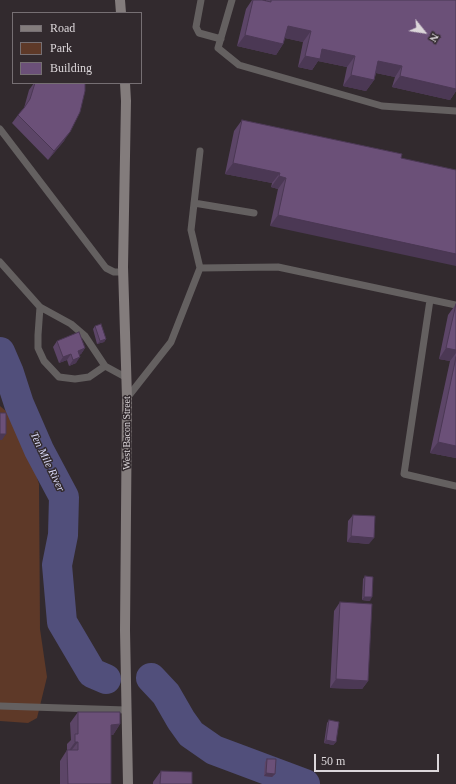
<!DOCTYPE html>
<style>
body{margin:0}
#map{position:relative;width:456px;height:784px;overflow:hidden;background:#322a2e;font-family:"Times New Roman",serif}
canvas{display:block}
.legend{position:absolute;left:12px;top:12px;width:130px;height:72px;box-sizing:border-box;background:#322a2e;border:1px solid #766f73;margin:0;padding:5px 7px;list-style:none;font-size:12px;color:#dcd7da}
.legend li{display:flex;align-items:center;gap:8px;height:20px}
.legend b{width:20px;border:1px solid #766f73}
.north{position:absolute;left:404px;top:12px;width:40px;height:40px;-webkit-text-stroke:3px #322a2e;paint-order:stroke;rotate:120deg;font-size:11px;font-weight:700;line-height:16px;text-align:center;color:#dcd7da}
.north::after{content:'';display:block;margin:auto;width:14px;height:18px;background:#dcd7da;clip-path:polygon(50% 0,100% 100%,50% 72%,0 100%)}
.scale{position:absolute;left:314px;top:754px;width:125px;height:18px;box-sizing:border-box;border:2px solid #dcd7da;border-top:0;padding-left:5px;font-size:12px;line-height:14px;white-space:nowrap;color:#dcd7da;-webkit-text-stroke:3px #322a2e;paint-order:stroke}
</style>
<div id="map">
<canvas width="456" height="784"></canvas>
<ul class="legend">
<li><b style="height:5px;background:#837c7c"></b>Road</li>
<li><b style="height:11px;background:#5e3928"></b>Park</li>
<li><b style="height:11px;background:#6b5078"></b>Building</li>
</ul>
<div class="north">N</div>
<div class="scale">50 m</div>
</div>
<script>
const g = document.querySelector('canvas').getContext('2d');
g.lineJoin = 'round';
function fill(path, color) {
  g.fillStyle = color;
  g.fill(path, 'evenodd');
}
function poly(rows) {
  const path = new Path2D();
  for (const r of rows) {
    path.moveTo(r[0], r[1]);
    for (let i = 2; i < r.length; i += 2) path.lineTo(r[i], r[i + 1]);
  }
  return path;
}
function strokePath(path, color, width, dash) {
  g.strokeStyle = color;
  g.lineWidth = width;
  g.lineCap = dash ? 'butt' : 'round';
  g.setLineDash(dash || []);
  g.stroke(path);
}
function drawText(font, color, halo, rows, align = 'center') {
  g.font = font + ' "Times New Roman",serif';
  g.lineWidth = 3;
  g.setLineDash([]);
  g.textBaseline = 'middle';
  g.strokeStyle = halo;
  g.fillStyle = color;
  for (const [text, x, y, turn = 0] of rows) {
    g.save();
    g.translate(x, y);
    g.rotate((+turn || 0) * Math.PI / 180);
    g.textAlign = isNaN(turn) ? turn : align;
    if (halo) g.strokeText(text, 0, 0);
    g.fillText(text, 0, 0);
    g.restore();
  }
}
const green = poly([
 [0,406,19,422,39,484,40,629,47,677,37,718,28,723,0,721]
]);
const river = poly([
 [0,352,9,373,19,404,39,450,64,497,63,535,57,565,62,622,92,673,106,679],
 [151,678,166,694,181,720,191,734,214,750,305,784]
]);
const lane = poly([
 [201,0,196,27,199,33,221,39],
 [232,0,218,48,239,65,382,106,456,111],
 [0,129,106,268,114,272,123,272],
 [194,203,254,213],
 [0,262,40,307,71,324,85,336,105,366,127,378],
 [200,268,191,230,200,151],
 [430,300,404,474,456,486],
 [40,307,38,335,38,348,44,361,59,377,75,379,89,377,105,366],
 [127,398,171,342,200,268,278,267,456,305],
 [0,706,126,710]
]);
const secondary = poly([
 [120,0,121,13],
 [125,83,126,101,123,267,127,398,125,630,128,784]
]);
const wall = poly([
 [252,0,262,0,266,1,266,0,456,0,456,91,450,100,392,87,395,77,376,73,374,80,366,91,343,86,347,67,318,61,312,70,298,67,303,42,285,38,283,44,276,55,237,46,246,9],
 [34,83,85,83,64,141,48,160,12,123,18,115,24,108,29,90],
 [242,120,402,154,270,226,278,189,271,187,272,183,225,174,234,131],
 [456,304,456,458,430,453,450,361,439,359,448,315],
 [95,326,106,339,104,342,97,344,93,329],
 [57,341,85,348,81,354,79,355,76,363,69,366,67,360,59,363,53,347],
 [353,515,369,544,347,542,348,521],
 [365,576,370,601,362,600,363,579],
 [340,602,368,681,362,689,330,688,334,611],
 [78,712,120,724,113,735,111,735,111,784,60,784,60,761,67,750,67,744,71,740,70,723],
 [329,720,336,742,333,745,324,743,327,723],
 [267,759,275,774,272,777,264,776,265,762],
 [161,771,192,784,153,784,153,782]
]);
const shadedWall = poly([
 [288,26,311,31,303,42,280,37],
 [245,35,283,44,276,55,237,46],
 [322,49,355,56,347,67,318,61,312,70,298,67,305,56],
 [378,61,402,66,395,77,371,72],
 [351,75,374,80,366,91,343,86],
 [400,76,456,83,456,91,450,100,392,87],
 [70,132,64,141,48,160,54,151],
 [233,163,280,173,272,183,225,174],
 [279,176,286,178,278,189,271,187],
 [278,215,456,254,456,266,270,226],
 [106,339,104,342,97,344,100,341],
 [85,348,81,354,73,357,78,351],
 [446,348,456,350,456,353,450,361,439,359],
 [71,354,67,360,59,363,63,357],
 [80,357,76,363,69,366,73,360],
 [0,434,6,434,2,440,0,440],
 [438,442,456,446,456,458,430,453],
 [351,536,374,538,369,544,347,542],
 [364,597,372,597,370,601,362,600],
 [336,679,368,681,362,689,330,688],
 [120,724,113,735,103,735,111,725],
 [326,740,336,742,333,745,324,743],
 [75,742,78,742,70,752,68,752],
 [266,773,275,774,272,777,264,776]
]);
const building = poly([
 [253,0,262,0,271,2,271,0,456,0,456,89,400,76,402,66,378,61,374,80,351,75,355,56,322,49,320,59,305,56,311,31,288,26,283,44,245,35,253,0],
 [35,83,85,83,85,91,80,112,70,132,54,151,18,115,24,108,30,99,35,83],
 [242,120,402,154,401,158,456,170,456,254,278,215,286,178,279,176,280,173,233,163,242,120],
 [456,304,456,350,446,348,456,304],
 [101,324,106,339,100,341,95,326,101,324],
 [79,332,85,348,78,351,80,357,73,360,71,354,63,357,57,341,79,332],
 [456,357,456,446,438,442,456,357],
 [0,413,6,413,6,434,0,434,0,413],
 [353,515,375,516,374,538,351,536,353,515],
 [365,576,373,577,372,597,364,597,365,576],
 [340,602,372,604,368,681,336,679,340,602],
 [78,712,120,712,120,724,111,725,111,784,68,784,67,750,78,750,78,742,75,742,75,734,78,734,78,712],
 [329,720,339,722,336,742,326,740,329,720],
 [267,759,276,759,275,774,266,773,267,759],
 [161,771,192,772,192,784,160,784,161,771]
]);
const streetNames = [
 ["West Bacon Street",127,433,-90]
];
const waterNames = [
 ["Ten Mile River",47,462,64]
];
fill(green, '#5e3928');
strokePath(river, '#514f7b', 30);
strokePath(lane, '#646060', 7);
strokePath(secondary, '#837c7c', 10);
fill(wall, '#5c4567');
fill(shadedWall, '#4b3854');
fill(building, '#6b5078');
strokePath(building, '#4b3854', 1);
drawText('10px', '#dcd7da', '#322a2e', streetNames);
drawText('italic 11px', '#d9d9f7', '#322a2e', waterNames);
</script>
